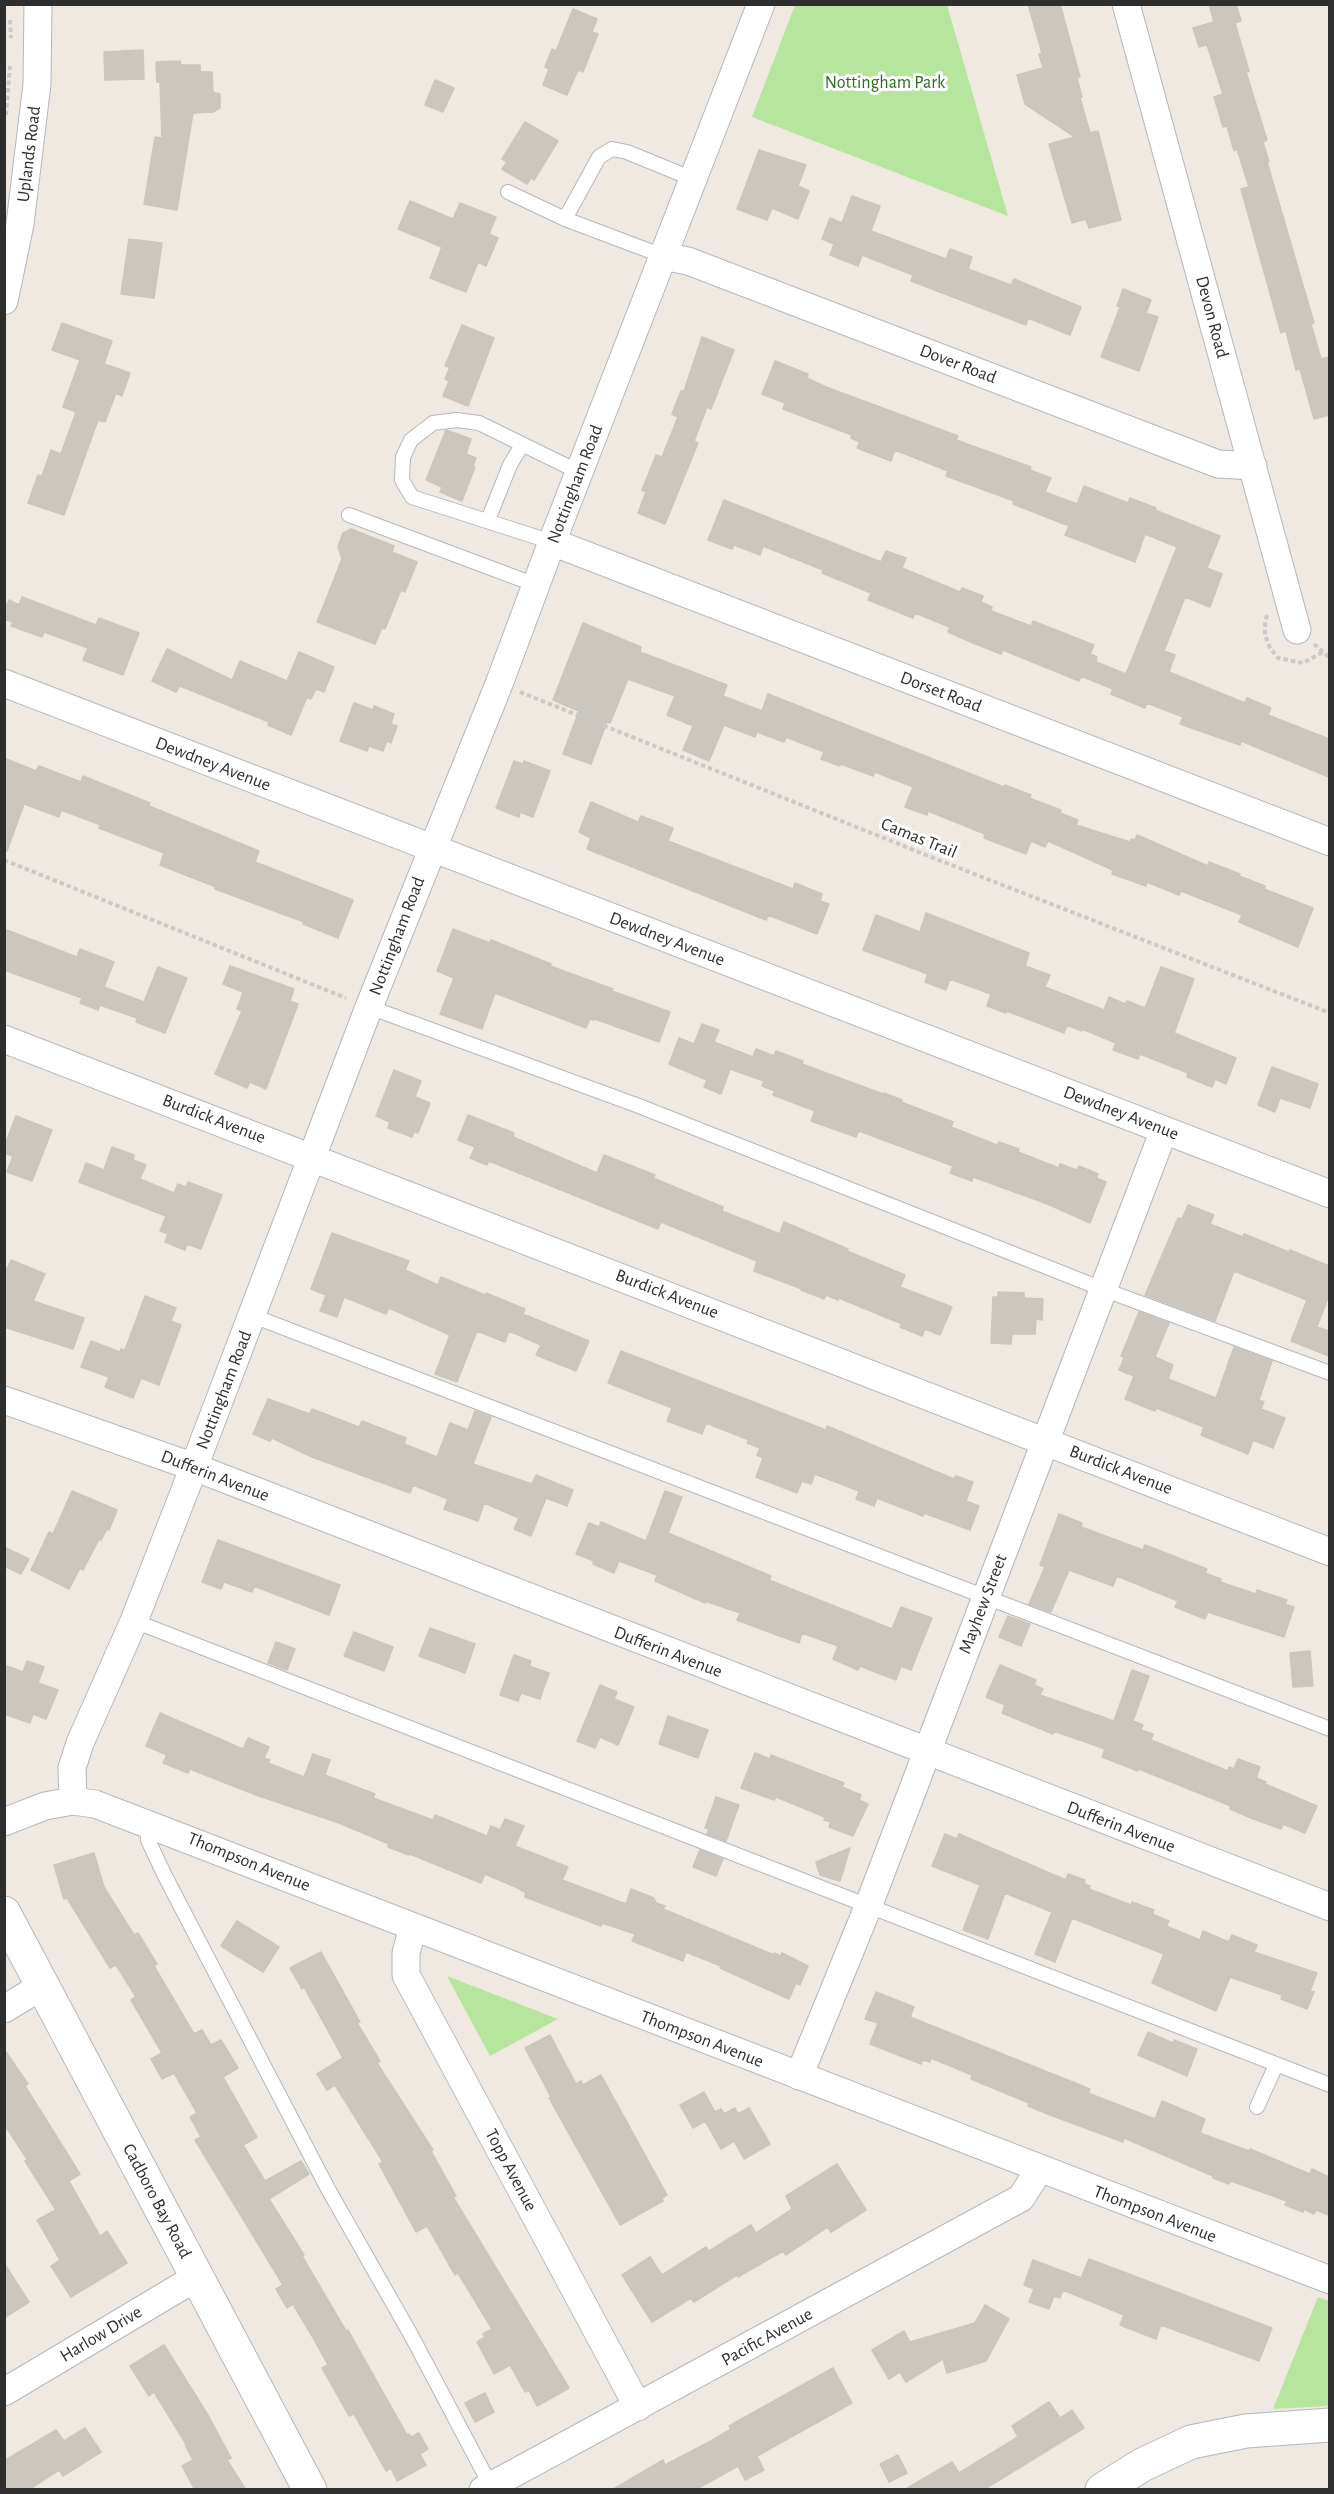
<!DOCTYPE html>
<style>
body{margin:0}
#map{position:relative;width:1334px;height:2494px;overflow:hidden;background:#efe9e1;font-family:"Alegreya Sans",sans-serif}
canvas{display:block}
.frame{position:absolute;inset:0;border:6px solid #2e2e2e;pointer-events:none}
</style>
<div id="map">
<canvas width="1334" height="2494"></canvas>
<div class="frame"></div>
</div>
<script>
const g = document.querySelector('canvas').getContext('2d');
g.lineJoin = 'round';
function fill(path, color) {
  g.fillStyle = color;
  g.fill(path, 'evenodd');
}
function poly(rows) {
  const path = new Path2D();
  for (const r of rows) {
    path.moveTo(r[0], r[1]);
    for (let i = 2; i < r.length; i += 2) path.lineTo(r[i], r[i + 1]);
  }
  return path;
}
function strokePath(path, color, width, dash) {
  g.strokeStyle = color;
  g.lineWidth = width;
  g.lineCap = dash ? 'butt' : 'round';
  g.setLineDash(dash || []);
  g.stroke(path);
}
function drawText(font, color, halo, rows, align = 'center') {
  g.font = font + ' "Alegreya Sans",sans-serif';
  g.lineWidth = 6;
  g.setLineDash([]);
  g.textBaseline = 'middle';
  g.strokeStyle = halo;
  g.fillStyle = color;
  for (const [text, x, y, turn = 0] of rows) {
    g.save();
    g.translate(x, y);
    g.rotate((+turn || 0) * Math.PI / 180);
    g.textAlign = isNaN(turn) ? turn : align;
    if (halo) g.strokeText(text, 0, 0);
    g.fillText(text, 0, 0);
    g.restore();
  }
}
const green = poly([
 [795,5,947,5,1008,216,752,117],
 [447,1976,558,2019,490,2056],
 [1318,2297,1329,2301,1329,2406,1273,2409]
]);
const building = poly([
 [1028,4,1060,4,1080,77,1077,78,1082,97,1080,98,1090,133,1098,131,1121,220,1089,228,1086,219,1072,223,1049,144,1075,137,1025,104,1017,75,1043,68,1039,54,1042,53,1028,4],
 [1209,4,1236,4,1241,21,1235,23,1249,71,1246,72,1267,140,1263,142,1269,162,1267,162,1314,323,1311,324,1321,359,1329,357,1329,415,1314,419,1300,369,1296,370,1286,331,1281,333,1241,189,1249,187,1237,149,1234,151,1227,126,1223,127,1214,97,1223,94,1207,45,1199,47,1193,28,1214,22,1209,4],
 [573,9,597,19,592,32,598,34,583,72,578,70,567,95,543,85,549,69,545,67,552,49,556,51,573,9],
 [143,50,144,79,105,80,104,52,143,50],
 [180,61,181,65,200,65,200,72,212,72,213,92,220,94,220,108,213,112,193,113,177,210,144,204,155,137,162,138,160,82,157,82,156,62,180,61],
 [435,80,454,88,443,112,425,105,435,80],
 [525,122,558,141,534,180,531,178,527,184,502,169,507,162,502,159,525,122],
 [759,150,806,165,798,186,809,191,798,219,772,208,767,220,737,209,759,150],
 [852,196,880,206,871,231,946,259,950,249,972,257,968,269,1011,285,1014,279,1081,307,1070,335,1028,318,1026,325,911,281,913,275,862,255,858,266,830,255,834,244,822,239,830,218,842,223,852,196],
 [410,201,453,219,460,203,496,217,489,234,498,238,486,266,478,262,466,292,430,278,442,247,398,229,410,201],
 [129,239,162,243,154,298,121,294,129,239],
 [1123,289,1151,300,1146,313,1158,317,1139,371,1101,357,1120,307,1117,306,1123,289],
 [62,323,112,341,104,364,130,373,122,396,116,393,105,422,98,420,64,515,28,503,38,475,42,476,51,450,61,454,76,412,63,407,80,360,52,350,62,323],
 [462,325,494,338,468,406,443,396,449,381,445,379,450,367,445,366,462,325],
 [702,337,734,350,711,409,707,407,694,441,698,443,665,524,638,513,646,492,642,490,656,455,662,457,678,417,672,414,681,391,684,391,702,337],
 [775,361,808,374,807,378,826,387,958,436,956,440,1031,467,1030,470,1051,478,1045,492,1077,504,1084,486,1128,503,1130,498,1156,508,1155,510,1220,536,1207,568,1222,574,1210,607,1185,597,1164,651,1175,655,1169,672,1245,703,1247,698,1271,708,1268,715,1329,739,1329,777,1241,741,1240,745,1180,724,1183,717,1147,703,1145,708,1111,694,1113,689,1081,676,1079,681,1003,650,1001,654,973,643,948,632,950,627,915,613,913,618,868,600,871,593,822,573,823,570,763,546,760,555,734,545,732,549,708,540,724,500,881,562,886,551,906,558,902,568,960,592,962,588,983,596,981,602,992,607,991,611,1031,626,1033,621,1094,645,1090,654,1097,657,1096,662,1126,674,1177,547,1145,534,1135,562,1065,535,1069,526,1013,504,1014,501,946,476,948,471,895,450,891,461,857,448,860,442,851,438,852,435,783,409,785,403,762,394,775,361],
 [446,430,471,439,466,454,476,458,473,466,475,467,462,501,440,492,442,487,426,480,446,430],
 [351,529,394,546,392,552,417,562,405,592,401,590,385,629,382,628,375,644,317,622,342,559,338,547,343,533,351,529],
 [22,597,96,625,99,618,139,633,123,675,83,660,88,648,44,632,42,637,11,626,13,622,4,619,4,611,9,600,19,605,22,597],
 [583,623,641,647,640,652,727,685,723,696,762,711,768,694,1004,787,1005,785,1031,795,1029,798,1061,810,1060,813,1078,820,1076,825,1130,842,1131,839,1135,840,1137,835,1208,866,1209,862,1240,874,1239,876,1265,886,1264,889,1313,908,1298,947,1239,922,1242,915,1181,891,1179,895,1147,882,1146,886,1112,874,1113,870,1048,841,1045,847,1031,841,1026,854,984,838,985,834,928,811,927,815,905,807,913,787,875,772,873,776,841,764,840,766,821,759,824,752,786,737,784,742,757,732,755,737,724,725,709,761,683,750,693,726,667,715,675,696,628,679,610,723,607,722,591,764,563,754,579,711,553,700,583,623],
 [167,649,232,680,240,661,287,681,299,652,334,667,324,692,316,689,311,699,307,697,291,735,268,725,269,722,195,692,180,686,176,692,152,681,167,649],
 [354,703,373,710,374,706,394,714,391,724,397,726,391,743,387,741,383,751,369,746,367,751,340,741,354,703],
 [4,758,36,771,39,766,81,782,83,776,150,803,149,806,259,851,255,862,353,900,338,938,303,924,304,922,215,889,216,887,160,865,164,853,99,828,101,825,61,810,59,817,24,804,7,851,4,850,4,758],
 [514,761,523,764,524,761,550,771,533,817,520,812,519,817,496,808,514,761],
 [591,802,638,822,641,816,673,828,668,841,793,889,795,883,822,894,820,901,829,904,817,934,768,915,766,920,587,849,591,838,579,832,591,802],
 [926,913,1029,953,1025,966,1050,975,1045,987,1104,1010,1109,997,1125,1004,1127,1001,1145,1008,1161,967,1194,979,1174,1033,1236,1058,1226,1084,1215,1079,1212,1087,1187,1077,1188,1073,1140,1054,1138,1059,1113,1050,1116,1043,1082,1029,1082,1031,1067,1025,1064,1033,1007,1011,1006,1013,987,1006,991,994,950,979,946,990,925,982,928,974,863,950,876,915,920,932,926,913],
 [4,929,77,957,80,949,114,962,104,987,144,1002,158,967,187,978,165,1033,136,1022,137,1018,100,1005,98,1010,80,1003,82,998,4,970,4,929],
 [453,929,490,943,491,940,551,964,550,966,613,989,612,991,670,1012,659,1042,595,1019,594,1020,590,1019,586,1028,495,993,482,1029,440,1014,454,978,437,971,453,929],
 [230,966,294,989,290,1001,298,1004,266,1089,250,1082,247,1088,215,1074,242,1011,237,1009,243,992,223,984,230,966],
 [702,1024,719,1030,714,1042,753,1057,756,1049,774,1056,776,1051,803,1061,802,1064,883,1094,884,1093,902,1100,901,1102,953,1122,951,1127,997,1145,999,1142,1019,1149,1018,1152,1059,1168,1060,1164,1077,1170,1079,1166,1098,1174,1096,1178,1106,1182,1090,1223,1045,1203,973,1177,972,1181,950,1173,953,1166,859,1131,856,1137,811,1121,815,1111,773,1095,775,1091,762,1086,764,1081,730,1069,721,1094,704,1087,707,1080,669,1064,679,1038,694,1044,702,1024],
 [1272,1067,1318,1084,1310,1108,1280,1098,1275,1112,1258,1105,1272,1067],
 [394,1070,421,1081,415,1097,430,1103,418,1133,414,1132,412,1137,388,1128,390,1122,376,1116,394,1070],
 [468,1115,514,1133,513,1137,597,1173,604,1155,655,1175,653,1178,723,1207,722,1211,780,1234,784,1222,848,1249,847,1251,905,1275,900,1287,952,1307,940,1335,925,1329,922,1336,900,1327,902,1324,839,1298,838,1300,826,1295,824,1299,801,1290,802,1289,754,1271,757,1261,661,1222,658,1229,489,1161,487,1165,470,1158,475,1147,458,1140,468,1115],
 [16,1116,52,1130,32,1181,7,1172,13,1156,4,1153,4,1147,16,1116],
 [112,1147,134,1155,133,1160,146,1165,140,1179,174,1193,178,1184,186,1187,188,1182,222,1195,201,1249,187,1244,185,1250,165,1242,168,1234,160,1231,166,1216,79,1182,86,1163,104,1170,112,1147],
 [1188,1205,1214,1215,1210,1224,1243,1237,1244,1234,1289,1252,1290,1250,1329,1266,1329,1295,1317,1327,1329,1331,1329,1356,1291,1341,1307,1300,1234,1271,1215,1321,1145,1295,1178,1218,1182,1219,1188,1205],
 [332,1233,409,1261,405,1270,438,1285,441,1277,485,1295,486,1293,525,1309,523,1314,589,1341,576,1371,536,1355,541,1345,509,1331,505,1342,477,1331,457,1382,435,1374,450,1335,389,1308,386,1314,344,1297,337,1317,320,1311,326,1295,311,1289,332,1233],
 [11,1260,45,1274,33,1301,84,1318,73,1349,4,1327,4,1275,11,1260],
 [998,1292,1024,1293,1024,1298,1043,1299,1042,1320,1036,1319,1035,1334,1012,1334,1011,1344,991,1343,993,1297,998,1297,998,1292],
 [145,1296,176,1308,171,1321,181,1325,159,1385,141,1378,133,1398,105,1387,109,1377,81,1367,91,1341,120,1352,121,1349,125,1350,145,1296],
 [1139,1312,1169,1323,1155,1357,1173,1365,1168,1379,1216,1398,1234,1347,1272,1361,1259,1400,1264,1402,1261,1409,1285,1418,1273,1448,1253,1440,1248,1454,1201,1435,1204,1427,1156,1408,1155,1411,1125,1399,1134,1376,1119,1370,1124,1358,1121,1356,1139,1312],
 [621,1351,826,1430,827,1426,954,1479,956,1476,973,1482,966,1501,979,1506,970,1530,924,1513,923,1516,877,1498,874,1506,856,1499,859,1491,815,1474,811,1484,802,1481,797,1493,756,1477,763,1458,757,1455,760,1448,747,1443,749,1440,706,1423,702,1434,667,1421,672,1408,608,1383,621,1351],
 [268,1399,310,1414,312,1409,359,1427,362,1421,406,1438,404,1444,437,1457,450,1423,468,1430,475,1411,491,1417,473,1464,532,1484,536,1475,573,1490,567,1506,546,1498,531,1536,514,1529,519,1518,484,1503,478,1521,444,1509,448,1499,413,1485,410,1493,312,1457,272,1438,270,1441,253,1434,268,1399],
 [72,1491,117,1510,109,1530,107,1529,101,1540,99,1539,83,1570,80,1568,69,1589,31,1570,49,1532,53,1534,72,1491],
 [665,1491,682,1497,668,1533,771,1576,769,1580,892,1629,901,1607,932,1618,911,1670,901,1666,896,1680,860,1666,858,1670,833,1659,838,1646,802,1633,799,1643,758,1628,737,1620,740,1613,705,1601,705,1603,655,1581,657,1575,619,1561,614,1573,593,1564,594,1561,576,1554,589,1523,599,1527,601,1522,646,1541,665,1491],
 [1059,1514,1082,1523,1081,1527,1143,1550,1145,1545,1207,1569,1205,1573,1221,1579,1220,1582,1256,1594,1257,1590,1287,1600,1285,1604,1294,1607,1284,1637,1208,1612,1205,1619,1175,1607,1178,1601,1117,1576,1113,1586,1069,1570,1051,1612,1029,1604,1045,1567,1040,1565,1059,1514],
 [218,1540,340,1585,329,1615,254,1586,252,1592,224,1582,221,1589,202,1582,218,1540],
 [4,1547,29,1559,21,1574,4,1566,4,1547],
 [1008,1616,1030,1624,1021,1646,999,1637,1008,1616],
 [430,1628,475,1644,465,1673,419,1656,430,1628],
 [354,1632,393,1647,384,1671,344,1656,354,1632],
 [276,1642,295,1649,287,1670,268,1663,276,1642],
 [1310,1651,1313,1686,1293,1687,1290,1653,1310,1651],
 [514,1655,531,1661,529,1666,549,1673,540,1699,521,1693,518,1701,500,1695,514,1655],
 [27,1661,44,1667,38,1683,58,1690,46,1719,33,1714,30,1723,4,1714,4,1665,23,1672,27,1661],
 [1000,1665,1036,1680,1034,1685,1043,1689,1040,1695,1114,1721,1132,1670,1149,1676,1133,1721,1143,1725,1141,1730,1153,1734,1151,1740,1228,1771,1229,1767,1234,1769,1238,1759,1260,1767,1256,1778,1266,1782,1265,1784,1317,1806,1305,1833,1283,1824,1281,1829,1251,1818,1230,1809,1231,1806,1139,1769,1138,1771,1102,1757,1105,1749,1054,1731,1053,1734,1002,1713,1005,1705,986,1697,1000,1665],
 [600,1685,617,1692,614,1699,634,1707,618,1745,600,1737,595,1748,577,1741,600,1685],
 [160,1713,243,1749,248,1738,269,1747,264,1758,270,1760,268,1763,304,1777,313,1754,330,1760,325,1775,375,1794,373,1798,433,1820,435,1815,487,1836,491,1826,500,1830,505,1819,524,1826,515,1846,568,1867,562,1880,626,1904,631,1889,654,1898,656,1903,665,1906,663,1909,774,1955,774,1953,781,1956,782,1953,808,1966,800,1985,796,1983,789,1999,720,1968,721,1966,686,1952,683,1961,632,1941,635,1934,602,1923,601,1926,525,1897,526,1893,518,1888,485,1874,481,1883,410,1854,409,1855,388,1847,389,1844,339,1823,256,1795,190,1769,188,1773,163,1763,167,1755,146,1746,160,1713],
 [668,1716,708,1730,698,1758,659,1744,668,1716],
 [755,1753,770,1759,771,1755,823,1775,844,1783,842,1787,861,1795,859,1800,868,1804,853,1836,829,1827,831,1822,824,1820,825,1817,776,1797,774,1800,741,1788,755,1753],
 [716,1797,739,1805,726,1841,707,1834,709,1829,705,1828,716,1797],
 [945,1834,957,1839,959,1834,1066,1880,1068,1874,1085,1880,1084,1884,1090,1886,1089,1889,1131,1905,1132,1902,1154,1910,1152,1914,1169,1921,1166,1926,1200,1940,1203,1931,1229,1942,1232,1935,1257,1945,1254,1952,1317,1973,1310,1991,1314,1992,1307,2009,1281,1999,1282,1995,1230,1977,1216,2011,1152,1983,1164,1954,1072,1918,1055,1962,1035,1954,1052,1912,1005,1893,988,1939,963,1930,980,1885,932,1866,945,1834],
 [850,1848,840,1881,820,1875,816,1862,850,1848],
 [700,1850,723,1859,716,1876,693,1867,700,1850],
 [94,1853,104,1887,134,1935,138,1933,157,1964,154,1966,194,2034,202,2030,211,2045,221,2040,238,2068,223,2077,257,2137,243,2145,265,2181,301,2161,309,2174,269,2199,304,2255,302,2256,346,2331,348,2330,407,2435,409,2434,411,2437,419,2433,428,2449,420,2454,426,2465,397,2481,391,2468,386,2471,354,2414,349,2416,322,2368,328,2365,312,2336,293,2304,287,2308,276,2289,283,2285,195,2140,201,2137,190,2117,197,2113,174,2073,162,2079,151,2059,162,2053,131,2000,136,1997,116,1965,110,1968,67,1898,64,1899,54,1865,94,1853],
 [237,1921,279,1947,263,1972,221,1946,237,1921],
 [321,1952,360,2022,357,2023,380,2061,377,2063,433,2150,431,2151,456,2196,453,2197,569,2388,537,2406,529,2390,525,2392,510,2365,494,2374,477,2342,485,2337,483,2334,492,2329,458,2273,455,2275,427,2226,416,2232,379,2164,383,2162,335,2085,327,2090,317,2074,343,2058,304,1987,302,1989,290,1968,321,1952],
 [876,1992,914,2007,910,2017,1090,2089,1088,2093,1155,2119,1162,2101,1205,2119,1200,2133,1249,2151,1250,2149,1310,2174,1312,2169,1329,2177,1329,2215,1316,2210,1314,2214,1304,2209,1303,2212,1285,2205,1287,2201,1231,2181,1229,2184,1213,2178,1213,2176,1124,2138,1123,2142,1050,2115,1028,2106,1029,2103,971,2079,972,2075,931,2058,930,2062,923,2060,921,2064,870,2044,878,2023,865,2019,876,1992],
 [1148,2032,1173,2043,1174,2040,1197,2049,1187,2076,1138,2055,1148,2032],
 [550,2035,576,2084,581,2081,583,2085,601,2075,667,2195,662,2198,663,2201,620,2225,549,2098,551,2097,525,2048,550,2035],
 [4,2049,28,2084,25,2086,80,2174,69,2181,100,2236,107,2231,127,2263,71,2297,51,2266,60,2260,37,2220,56,2210,25,2161,27,2159,4,2124,4,2049],
 [704,2092,715,2112,721,2109,724,2114,735,2108,738,2114,749,2108,770,2144,744,2159,734,2141,721,2149,705,2121,693,2128,680,2105,704,2092],
 [837,2164,866,2210,831,2232,828,2227,786,2255,783,2251,738,2277,737,2275,694,2302,691,2298,652,2322,622,2275,650,2257,662,2275,706,2247,709,2251,751,2225,756,2233,792,2209,786,2196,837,2164],
 [1089,2259,1272,2328,1259,2361,1161,2325,1156,2339,1120,2325,1124,2315,1063,2290,1060,2298,1054,2296,1049,2309,1029,2302,1034,2289,1024,2285,1033,2260,1081,2278,1089,2259],
 [4,2263,29,2302,4,2318,4,2263],
 [985,2305,1009,2319,986,2361,947,2373,943,2359,906,2382,900,2372,889,2379,872,2350,904,2331,910,2342,975,2323,985,2305],
 [164,2345,208,2415,231,2458,227,2460,246,2490,195,2490,182,2466,193,2460,185,2445,186,2444,154,2392,149,2396,130,2366,164,2345],
 [833,2368,852,2403,757,2456,764,2470,745,2480,738,2466,695,2490,612,2490,663,2460,665,2465,711,2441,731,2429,729,2426,833,2368],
 [485,2393,494,2412,475,2422,465,2403,485,2393],
 [1049,2402,1060,2418,1072,2410,1084,2428,983,2490,904,2490,952,2462,959,2473,1018,2437,1012,2426,1049,2402],
 [85,2428,101,2452,63,2476,59,2470,28,2490,4,2490,4,2461,56,2430,64,2441,85,2428],
 [898,2455,907,2473,889,2482,880,2464,898,2455]
]);
const path = poly([
 [10,20,11,38],
 [6,115,10,66],
 [1267,615,1265,622,1265,635,1270,648,1278,658,1303,663,1323,652],
 [1314,644,1330,658],
 [520,692,936,859,1330,1013],
 [4,860,346,998]
]);
const service = poly([
 [508,192,565,219,663,256],
 [565,219,599,157,612,149,627,152,693,179],
 [349,515,536,585],
 [488,520,510,465,522,445],
 [552,542,412,497,402,480,403,457,411,440,433,423,457,420,479,423,579,472],
 [369,1007,639,1106,1105,1290,1330,1373],
 [253,1316,1330,1729],
 [134,1621,1330,2085],
 [147,1822,148,1840,165,1876,328,2189,411,2335,493,2490],
 [1257,2107,1276,2065]
]);
const minor = poly([
 [1126,4,1297,630],
 [663,256,688,261,1218,464,1253,466],
 [4,301,20,224,37,84,38,4],
 [552,542,1330,842],
 [4,683,1330,1194],
 [4,1039,1330,1552],
 [4,1400,194,1467,1330,1907],
 [73,1801,72,1768,80,1743,134,1621,194,1467,369,1007,499,684,552,542,761,4],
 [4,1822,45,1806,73,1801,95,1804,1330,2280],
 [413,1927,406,1953,406,1975,638,2407],
 [4,2009,42,1986],
 [799,2076,868,1907,1164,1130],
 [4,2392,197,2277],
 [483,2490,1021,2198,1039,2170]
]);
const tertiary = poly([
 [1102,2490,1142,2465,1191,2442,1246,2431,1330,2425]
]);
const secondary = poly([
 [4,1913,310,2490]
]);
const parkNames = [
 ["Nottingham Park",885,83]
];
const streetNames = [
 ["Uplands Road",29,154,-83],
 ["Devon Road",1212,317,75],
 ["Dover Road",958,364,21],
 ["Nottingham Road",575,484,-69],
 ["Dorset Road",941,692,21],
 ["Dewdney Avenue",213,764,21],
 ["Camas Trail",919,838,22],
 ["Nottingham Road",397,936,-69],
 ["Dewdney Avenue",667,939,21],
 ["Dewdney Avenue",1121,1113,21],
 ["Burdick Avenue",214,1119,21],
 ["Burdick Avenue",667,1294,21],
 ["Nottingham Road",224,1390,-69],
 ["Burdick Avenue",1121,1470,21],
 ["Dufferin Avenue",215,1476,21],
 ["Mayhew Street",983,1604,-69],
 ["Dufferin Avenue",668,1652,21],
 ["Dufferin Avenue",1121,1827,21],
 ["Thompson Avenue",249,1862,22],
 ["Thompson Avenue",702,2039,21],
 ["Topp Avenue",511,2170,62],
 ["Cadboro Bay Road",157,2201,62],
 ["Thompson Avenue",1155,2214,21],
 ["Harlow Drive",101,2334,-31],
 ["Pacific Avenue",767,2337,-29]
];
fill(green, '#b6e59e');
fill(building, '#cbc7bf');
strokePath(building, '#cbc5ba', 1.5);
strokePath(service, '#b4b7c1', 16);
strokePath(minor, '#b4b7c1', 29);
strokePath(tertiary, '#b4b7c1', 35);
strokePath(secondary, '#b4b7c1', 35);
strokePath(path, '#c9c9c9', 4, [4.5, 3]);
strokePath(service, '#fff', 14);
strokePath(minor, '#fff', 27);
strokePath(tertiary, '#fff', 33);
strokePath(secondary, '#fff', 33);
drawText('18px', '#2c6e1b', '#fff', parkNames);
drawText('18px', '#2e2e2e', '#fff', streetNames);
</script>
